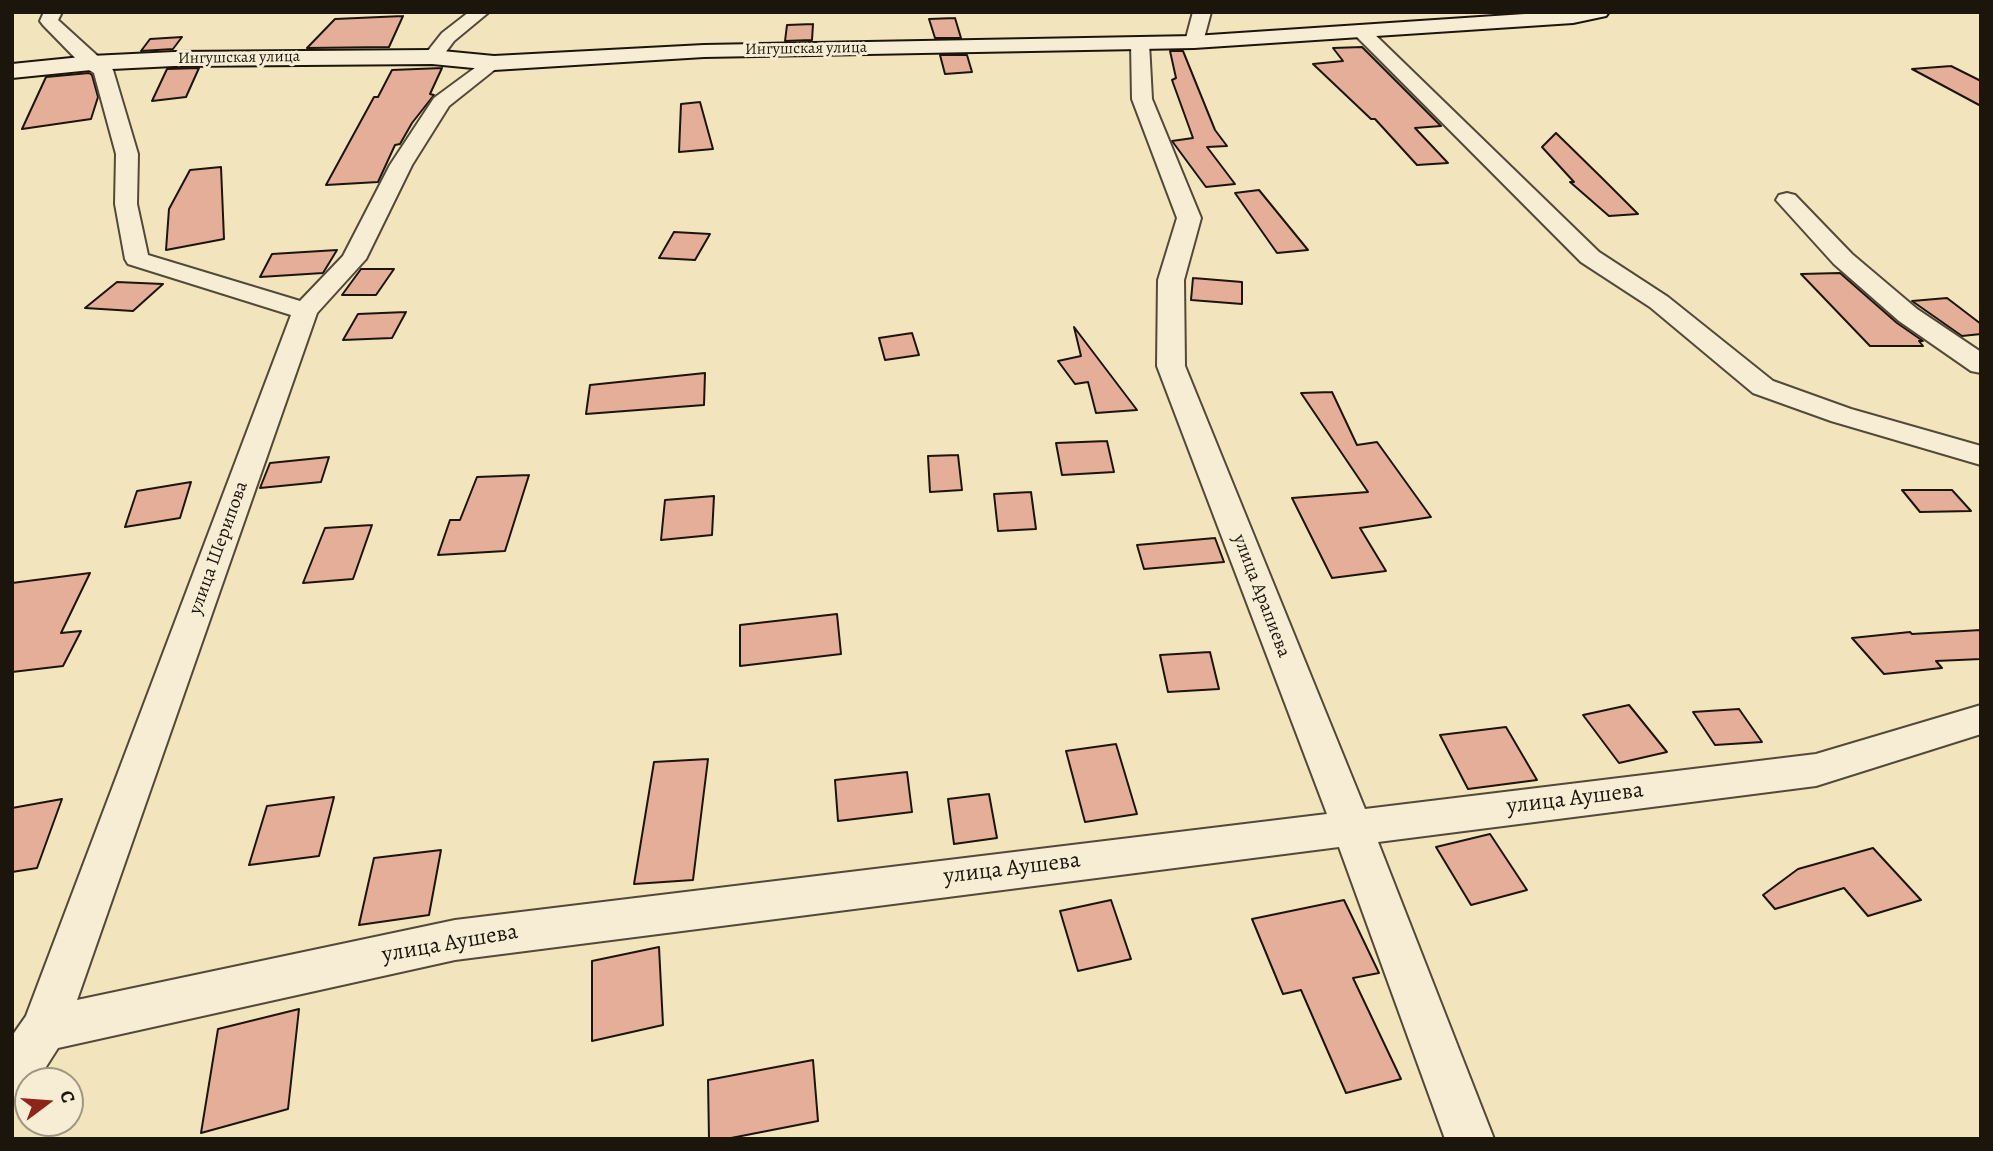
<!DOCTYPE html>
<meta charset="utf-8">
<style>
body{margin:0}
#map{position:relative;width:1993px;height:1151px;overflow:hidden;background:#f2e4bd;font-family:Alegreya,serif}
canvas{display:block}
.frame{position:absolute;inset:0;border:14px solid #1c150b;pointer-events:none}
.north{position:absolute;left:14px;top:1067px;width:70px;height:70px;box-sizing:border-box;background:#f7edd4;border:2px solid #9f9784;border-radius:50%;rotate:74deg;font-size:19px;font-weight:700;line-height:28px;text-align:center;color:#1c150b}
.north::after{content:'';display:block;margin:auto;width:24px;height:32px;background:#8f2418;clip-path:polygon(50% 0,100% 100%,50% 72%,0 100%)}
</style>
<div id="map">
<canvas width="1993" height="1151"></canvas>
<div class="frame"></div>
<div class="north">С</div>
</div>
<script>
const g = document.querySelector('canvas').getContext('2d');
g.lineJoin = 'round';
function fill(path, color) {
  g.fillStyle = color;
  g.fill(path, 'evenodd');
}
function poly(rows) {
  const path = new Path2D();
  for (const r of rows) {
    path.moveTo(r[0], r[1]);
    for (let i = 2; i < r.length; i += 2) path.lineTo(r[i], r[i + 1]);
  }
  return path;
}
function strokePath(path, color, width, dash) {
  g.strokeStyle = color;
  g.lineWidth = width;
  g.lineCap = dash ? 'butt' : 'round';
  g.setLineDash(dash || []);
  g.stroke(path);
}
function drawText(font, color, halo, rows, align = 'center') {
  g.font = font + ' Alegreya,serif';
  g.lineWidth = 6;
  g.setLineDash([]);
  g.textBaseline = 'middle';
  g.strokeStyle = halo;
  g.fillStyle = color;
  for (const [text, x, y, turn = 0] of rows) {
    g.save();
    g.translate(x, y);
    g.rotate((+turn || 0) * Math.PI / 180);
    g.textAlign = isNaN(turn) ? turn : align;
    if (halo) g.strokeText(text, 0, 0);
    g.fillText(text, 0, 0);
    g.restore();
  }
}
const building = poly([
 [403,16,389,47,307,48,335,19,403,16],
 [955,18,961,38,935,38,929,19,955,18],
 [813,24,812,40,785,41,787,25,813,24],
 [182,37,173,49,141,51,150,39,182,37],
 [1362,47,1441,126,1415,128,1448,163,1417,165,1375,119,1371,119,1313,64,1343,61,1333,48,1362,47],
 [1170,51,1183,51,1215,130,1227,146,1207,147,1235,184,1206,187,1172,141,1193,138,1172,80,1176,78,1170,51],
 [940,55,967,55,972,72,945,74,940,55],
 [1951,66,1981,81,1981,106,1912,69,1951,66],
 [199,68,186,97,152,101,167,69,199,68],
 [442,68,430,94,434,95,412,123,400,144,395,145,378,182,326,185,374,97,378,97,392,70,442,68],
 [89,73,92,75,98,97,91,119,22,129,46,77,89,73],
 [700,102,713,149,679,152,681,104,700,102],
 [1556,133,1603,179,1638,214,1609,216,1570,182,1574,182,1542,147,1556,133],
 [221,167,224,239,166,250,169,209,190,170,221,167],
 [1259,190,1308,250,1277,253,1235,193,1259,190],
 [674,232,710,234,695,260,659,258,674,232],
 [337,250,323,273,260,277,272,254,337,250],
 [361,269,394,269,376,295,342,295,361,269],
 [1840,273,1897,323,1923,341,1919,341,1923,346,1870,346,1801,274,1840,273],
 [1193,278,1242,282,1242,304,1191,300,1193,278],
 [117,282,163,284,133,311,85,308,117,282],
 [1947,298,1981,324,1981,334,1962,336,1912,301,1947,298],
 [406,312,392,338,343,340,358,314,406,312],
 [1074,327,1096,356,1137,410,1096,413,1088,382,1075,384,1058,361,1081,356,1074,327],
 [912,333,919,355,885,360,879,338,912,333],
 [705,373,704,405,586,414,590,385,705,373],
 [1332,392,1357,445,1377,442,1431,517,1360,528,1386,571,1332,578,1292,498,1368,492,1301,393,1332,392],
 [1107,441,1114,472,1062,475,1056,443,1107,441],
 [958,455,962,490,930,492,928,456,958,455],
 [329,457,321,482,260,488,270,463,329,457],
 [529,475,505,551,438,555,450,520,460,520,477,477,529,475],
 [191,482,180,518,125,527,137,491,191,482],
 [1902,490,1952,490,1971,511,1920,512,1902,490],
 [1031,492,1036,529,998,531,994,494,1031,492],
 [714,496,712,535,661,540,665,500,714,496],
 [372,525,353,579,303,583,325,528,372,525],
 [1215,538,1224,562,1144,569,1137,545,1215,538],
 [90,573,61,633,81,631,63,666,12,672,12,583,90,573],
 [837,614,841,654,740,666,740,625,837,614],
 [1981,630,1981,659,1936,661,1942,668,1884,674,1852,638,1910,632,1912,634,1981,630],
 [1210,652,1219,689,1168,692,1160,655,1210,652],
 [1629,705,1667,752,1619,763,1583,715,1629,705],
 [1739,709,1762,742,1715,745,1693,712,1739,709],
 [1506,727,1537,780,1468,789,1440,735,1506,727],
 [1116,744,1137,814,1085,822,1066,751,1116,744],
 [708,759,693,880,634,884,654,762,708,759],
 [907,772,912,812,838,821,835,780,907,772],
 [989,794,997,838,954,844,948,799,989,794],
 [334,797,319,856,249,865,267,806,334,797],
 [62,799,37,868,12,872,12,808,62,799],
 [1490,834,1527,890,1471,905,1436,847,1490,834],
 [1873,848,1921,900,1868,916,1844,888,1775,909,1763,895,1798,869,1873,848],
 [441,850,429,915,359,925,374,858,441,850],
 [1111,900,1131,959,1078,971,1060,911,1111,900],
 [1344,900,1379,973,1353,978,1401,1079,1346,1093,1301,990,1283,994,1252,919,1344,900],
 [659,947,663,1025,592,1041,592,961,659,947],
 [299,1009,288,1109,201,1133,218,1029,299,1009],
 [813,1060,818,1121,726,1139,709,1139,708,1080,813,1060]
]);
const street = poly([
 [44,12,62,12,58,20,113,70,138,154,137,204,148,255,300,301,343,256,390,165,434,98,487,59,501,59,503,63,449,106,412,165,366,259,317,313,77,1000,455,920,1327,814,1157,366,1158,280,1177,218,1132,99,1131,43,1140,37,1149,43,1152,99,1201,218,1184,280,1185,366,1365,809,1816,754,1981,705,1981,734,1816,786,1378,842,1494,1139,1445,1139,1339,847,455,960,58,1048,37,1081,28,1081,28,1095,12,1101,12,1036,26,1016,291,315,128,264,125,259,115,204,116,154,94,73,84,67,43,25,40,21,44,12],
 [469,12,489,12,454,41,439,61,425,61,423,57,442,33,469,12],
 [1193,12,1211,12,1203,42,1194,48,1185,42,1193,12],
 [1363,28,1369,29,1599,252,1668,297,1773,381,1851,409,1981,446,1981,465,1831,421,1753,393,1650,307,1581,262,1357,37,1354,33,1357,29,1363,28],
 [1787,193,1795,195,1852,254,1917,309,1981,352,1981,373,1971,371,1899,321,1834,264,1776,200,1779,195,1787,193]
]);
const secondary = poly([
 [1555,12,1609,12,1606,16,1573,23,1194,48,704,57,494,70,432,64,174,66,91,70,12,78,12,64,91,56,174,52,432,50,494,56,704,45,1194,36,1555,12]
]);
const farStreetnames = [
 ["Ингушская улица",806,49,-1],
 ["Ингушская улица",239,58,-1]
];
const streetNames = [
 ["улица Шерипова",219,548,-70],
 ["улица Арапиева",1261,596,69]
];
const nearStreetnames = [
 ["улица Аушева",1575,799,-7],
 ["улица Аушева",1012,869,-7],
 ["улица Аушева",450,944,-10]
];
fill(building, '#e5ae99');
strokePath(building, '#1c150b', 2);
strokePath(street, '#524938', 4);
strokePath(secondary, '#1c150b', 4);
fill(street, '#f7edd4');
fill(secondary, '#f7edd4');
drawText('16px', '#1c150b', '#f7edd4', farStreetnames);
drawText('19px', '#1c150b', '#f7edd4', streetNames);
drawText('23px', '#1c150b', '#f7edd4', nearStreetnames);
</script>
